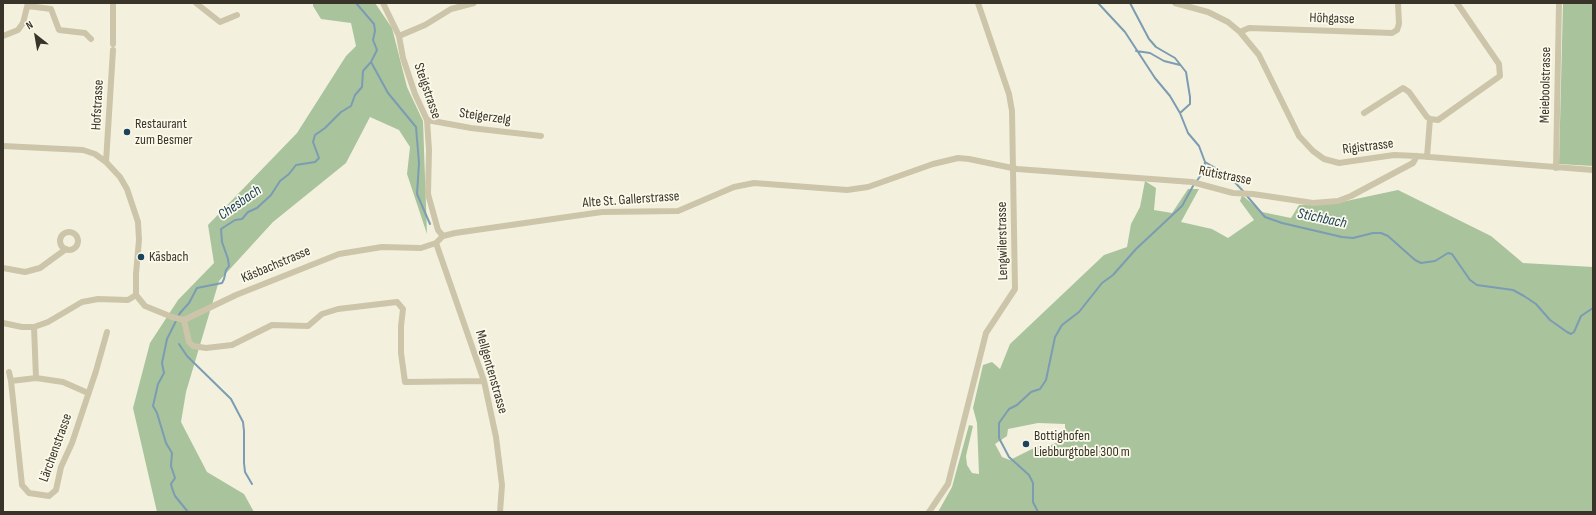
<!DOCTYPE html>
<meta charset="utf-8">
<style>
body{margin:0}
#map{position:relative;width:1596px;height:515px;overflow:hidden;background:#f3f1de;font-family:"Sofia Sans Condensed",sans-serif}
canvas{display:block}
.frame{position:absolute;inset:0;border:4px solid #393429;pointer-events:none}
.north{position:absolute;left:16px;top:16px;width:40px;height:40px;-webkit-text-stroke:3px #fbf9ea;paint-order:stroke;rotate:329deg;font-size:11px;font-weight:700;line-height:16px;text-align:center;color:#393429}
.north::after{content:'';display:block;margin:auto;width:14px;height:18px;background:#393429;clip-path:polygon(50% 0,100% 100%,50% 72%,0 100%)}
</style>
<div id="map">
<canvas width="1596" height="515"></canvas>
<div class="frame"></div>
<div class="north">N</div>
</div>
<script>
const g = document.querySelector('canvas').getContext('2d');
g.lineJoin = 'round';
function fill(path, color) {
  g.fillStyle = color;
  g.fill(path, 'evenodd');
}
function poly(rows) {
  const path = new Path2D();
  for (const r of rows) {
    if (r.length === 3) {
      path.moveTo(r[0] + r[2], r[1]);
      path.arc(r[0], r[1], r[2], 0, 2 * Math.PI);
      continue;
    }
    path.moveTo(r[0], r[1]);
    for (let i = 2; i < r.length; i += 2) path.lineTo(r[i], r[i + 1]);
  }
  return path;
}
function strokePath(path, color, width, dash) {
  g.strokeStyle = color;
  g.lineWidth = width;
  g.lineCap = dash ? 'butt' : 'round';
  g.setLineDash(dash || []);
  g.stroke(path);
}
function drawText(font, color, halo, rows, align = 'center') {
  g.font = font + ' "Sofia Sans Condensed",sans-serif';
  g.lineWidth = 3.5;
  g.setLineDash([]);
  g.textBaseline = 'middle';
  g.strokeStyle = halo;
  g.fillStyle = color;
  for (const [text, x, y, turn = 0] of rows) {
    g.save();
    g.translate(x, y);
    g.rotate((+turn || 0) * Math.PI / 180);
    g.textAlign = isNaN(turn) ? turn : align;
    if (halo) g.strokeText(text, 0, 0);
    g.fillText(text, 0, 0);
    g.restore();
  }
}
const green = poly([
 [313,3,375,3,392,28,407,87,423,121,427,234,407,174,410,147,399,130,370,117,346,163,273,222,219,281,186,392,181,422,207,472,244,494,254,512,157,512,133,408,150,343,178,300,214,263,208,225,297,133,346,56,356,46,351,23,321,19,313,6],
 [1563,3,1593,3,1593,166,1559,164],
 [1145,181,1156,188,1154,210,1172,213,1188,189,1199,189,1181,222,1212,229,1228,238,1254,220,1240,201,1242,195,1262,212,1291,218,1299,205,1332,204,1398,190,1491,236,1523,263,1593,267,1593,512,938,512,952,487,969,425,973,426,966,456,967,465,972,473,979,474,977,423,973,408,983,365,992,362,1000,369,1010,344,1104,255,1127,247,1131,224,1140,207],
 [1038,423,1065,424,1065,439,1042,449,1040,445,1010,460,1002,457,995,444,1007,436,1008,429]
]);
const stream = poly([
 [1098,3,1125,32,1155,78,1170,96,1180,113,1188,133,1199,146,1205,162,1229,176,1243,191],
 [1130,3,1149,39,1156,47,1175,58,1186,72,1190,97,1190,104,1180,113],
 [1136,51,1150,53,1164,61,1180,65],
 [371,62,388,93,416,127,419,163,417,194,430,224],
 [1247,196,1265,217,1282,223,1342,237,1353,238,1373,233,1381,233,1388,236,1415,260,1421,263,1435,261,1448,253,1452,254,1470,280,1477,285,1513,290,1524,296,1536,304,1550,320,1567,332,1571,334,1574,332,1581,316,1593,308],
 [179,344,187,356,231,399,243,422,244,431,244,463,245,472,252,484],
 [188,512,175,496,172,488,171,484,175,478,171,466,172,453,166,443,157,413,153,406,158,384,164,373,162,363,167,339,180,313,189,303,197,288,222,283,224,279,226,270,229,266,228,259,222,242,221,229,235,220,242,219,248,212,257,208,271,195,280,181,289,174,296,165,315,162,319,158,313,142,315,135,325,128,341,112,351,106,355,95,362,87,363,71,371,62,377,50,373,40,375,31,374,24,356,3],
 [1038,512,1033,502,1033,483,1029,475,1009,457,999,438,999,423,1009,409,1017,405,1031,392,1040,389,1046,380,1055,337,1062,325,1079,312,1102,283,1113,275,1136,249,1182,206,1193,186,1204,171,1205,162]
]);
const minor = poly([
 [196,3,220,22,237,15],
 [383,3,399,36,403,58,415,94,427,120,429,150,428,194,438,230,443,236],
 [1175,3,1208,12,1228,22,1240,32,1259,55,1299,136,1313,151,1324,159,1339,163,1394,155,1417,156,1593,170],
 [28,6,51,9,59,30,85,33,91,39],
 [1240,32,1249,28,1392,33,1397,30,1399,24,1398,3],
 [3,36,18,30,23,23,28,3],
 [399,36,425,25,451,9,474,3],
 [113,44,113,3],
 [1364,113,1403,88,1409,92,1427,117,1430,119,1438,120,1500,76,1499,64,1457,3],
 [427,120,471,128,541,136],
 [3,146,83,150,95,154,106,162,120,177,127,189,138,222,139,240,136,274,136,295],
 [1427,157,1430,119],
 [106,162,113,50],
 [1556,168,1559,3],
 [69,241,9],
 [436,243,484,381,496,437,502,485,500,512],
 [3,268,25,272,40,268,66,249],
 [136,295,145,306,172,317,184,320,236,295,339,254,382,247,421,248,436,243,443,236,455,233,602,212,678,211,734,187,754,183,847,190,868,187,933,164,958,158,969,159,1017,169,1192,182,1233,193,1253,194,1313,203,1338,201,1351,196,1413,163,1417,156],
 [184,320,189,342,193,346,206,348,232,345,272,325,308,326,322,314,338,309,397,302,403,309,401,326,401,353,405,382,484,381],
 [3,323,22,327,34,327,48,322,82,302,98,299,128,300,136,295],
 [34,327,36,378,11,381,22,485,29,493,49,496,56,490,61,467,72,443,96,371,107,332],
 [9,372,11,381],
 [36,378,63,382,88,393],
 [929,512,948,484,986,333,1015,289,1012,111,1009,94,978,3]
]);
const markers = [
 [127,132,4,"#1d425c"],
 [141,257,4,"#1d425c"],
 [1026,444,4,"#1d425c"]
];
const streetNames = [
 ["Höhgasse",1332,19,2],
 ["Meieboolstrasse",1546,85,-89],
 ["Steigstrasse",427,91,71],
 ["Hofstrasse",98,105,-87],
 ["Steigerzelg",485,117,8],
 ["Rigistrasse",1368,147,-7],
 ["Rütistrasse",1225,176,11],
 ["Alte St. Gallerstrasse",631,200,-4],
 ["Lengwilerstrasse",1003,241,-91],
 ["Käsbachstrasse",276,265,-23],
 ["Mellgentenstrasse",491,372,74],
 ["Lärchenstrasse",56,448,-70]
];
const poiNames = [
 ["Restaurant",135,124],
 ["zum Besmer",135,140],
 ["Käsbach",149,257],
 ["Bottighofen",1034,436],
 ["Liebburgtobel 300 m",1034,452]
];
const waterNames = [
 ["Chesbach",240,203,-35],
 ["Stichbach",1322,219,12]
];
fill(green, '#a9c39d');
strokePath(stream, '#7b9cb2', 2);
strokePath(minor, '#ccc5a9', 6);
for (const [x, y, r, color] of markers) {
  const dot = new Path2D();
  dot.arc(x, y, r, 0, 2 * Math.PI);
  g.fillStyle = color;
  g.fill(dot);
  strokePath(dot, '#fbf9ea', 1.5);
}
drawText('14px', '#393429', '#fbf9ea', streetNames);
drawText('14px', '#393429', '#fbf9ea', poiNames, 'left');
drawText('italic 15px', '#1d425c', '#fbf9ea', waterNames);
</script>
